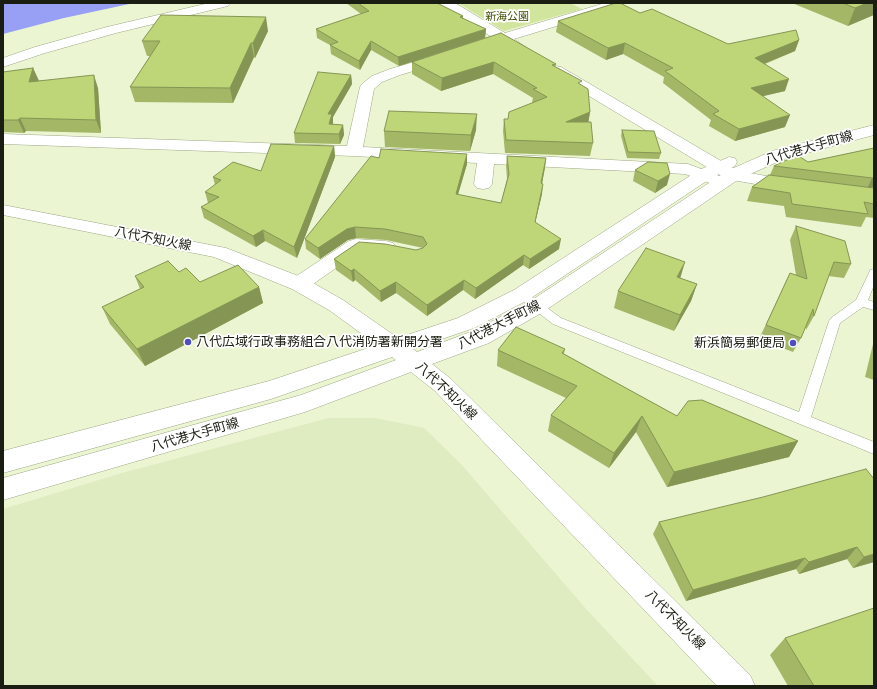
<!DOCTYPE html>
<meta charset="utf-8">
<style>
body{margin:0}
#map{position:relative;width:877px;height:689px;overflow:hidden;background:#ebf5d2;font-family:"Work Sans",sans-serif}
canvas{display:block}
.frame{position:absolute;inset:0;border:4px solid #1a1d11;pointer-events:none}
</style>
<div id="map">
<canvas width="877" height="689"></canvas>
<div class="frame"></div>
</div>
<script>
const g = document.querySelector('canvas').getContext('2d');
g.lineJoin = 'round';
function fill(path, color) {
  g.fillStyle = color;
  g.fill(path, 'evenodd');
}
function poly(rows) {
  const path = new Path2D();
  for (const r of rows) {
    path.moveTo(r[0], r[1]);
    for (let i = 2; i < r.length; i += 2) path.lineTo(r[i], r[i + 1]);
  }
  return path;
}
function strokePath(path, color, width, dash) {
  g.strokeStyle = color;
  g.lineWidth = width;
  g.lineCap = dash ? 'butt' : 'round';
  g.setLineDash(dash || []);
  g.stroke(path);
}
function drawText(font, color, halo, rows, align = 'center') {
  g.font = font + ' "Work Sans","Noto Sans JP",sans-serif';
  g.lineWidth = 3.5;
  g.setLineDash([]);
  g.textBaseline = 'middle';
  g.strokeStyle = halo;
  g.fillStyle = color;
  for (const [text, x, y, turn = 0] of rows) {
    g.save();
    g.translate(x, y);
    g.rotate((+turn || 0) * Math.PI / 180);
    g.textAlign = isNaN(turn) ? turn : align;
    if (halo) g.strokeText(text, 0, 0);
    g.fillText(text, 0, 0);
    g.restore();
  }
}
const built = poly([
 [329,418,375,418,424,428,461,464,587,610,658,686,3,686,3,509,122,473]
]);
const green = poly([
 [458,3,570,3,582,9,504,31]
]);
const water = poly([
 [3,3,134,3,64,18,3,34]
]);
const lane = poly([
 [874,269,874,285,868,300,874,302,874,310,863,307,840,323,811,417,874,442,874,454,553,324,515,295,517,292,521,291,525,292,561,318,799,412,829,321,831,318,856,300,869,273,870,270,874,269]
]);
const street = poly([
 [209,3,230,3,228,6,116,33,45,53,3,67,3,58,35,47,107,27,209,3],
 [440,3,455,3,505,33,605,3,624,3,622,6,514,39,530,50,528,53,523,54,518,53,502,43,493,45,488,44,486,41,488,38,492,37,442,6,440,3],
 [441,54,446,55,448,58,446,61,400,75,382,82,374,89,363,147,688,164,725,178,551,73,549,70,551,67,556,66,561,67,738,171,789,180,795,181,798,185,795,189,789,190,727,179,730,182,727,186,721,187,685,174,494,164,492,184,489,188,483,189,477,188,474,184,477,163,354,156,3,144,3,134,347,146,360,87,362,84,372,76,390,69,441,54],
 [356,239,386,241,393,243,396,247,393,251,386,253,360,251,306,289,299,291,292,289,289,284,292,279,349,241,356,239]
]);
const secondary = poly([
 [874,125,874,135,784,159,739,179,543,312,489,343,432,364,451,379,750,675,755,686,717,686,435,391,411,372,305,412,3,500,3,478,301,395,396,360,392,357,271,399,3,473,3,451,269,381,377,345,329,310,292,289,214,257,3,215,3,205,226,248,306,279,343,300,398,338,458,318,514,290,699,170,729,157,735,158,737,162,735,166,711,178,528,300,474,328,413,349,417,352,473,331,529,302,727,171,772,151,874,125]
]);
const wall = poly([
 [346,3,437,3,463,16,463,19,486,29,485,38,423,58,556,64,555,67,581,85,590,112,588,122,593,143,590,156,505,153,503,131,504,119,508,119,533,103,532,102,533,98,493,74,441,91,412,74,412,62,399,66,371,50,360,70,331,54,330,45,317,38,316,29,361,14],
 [792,3,874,3,848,26],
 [640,13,728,44,799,40,795,51,765,64,785,91,762,96,785,127,735,141,709,126,711,120,663,83,664,77,623,54,606,60,556,32,558,21],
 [268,31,255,58,254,57,233,103,135,102,130,87,150,56,147,56,142,41],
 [33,68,39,81,98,88,101,133,26,131,24,133,3,132,3,72],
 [351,75,352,84,333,117,333,125,343,125,344,135,340,144,295,143,294,133],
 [476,130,470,151,385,147,384,131],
 [622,130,661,153,659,159,627,158,621,136],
 [334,146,335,157,297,258,265,241,256,247,204,218,201,207,209,203,208,203,205,192,215,185,213,177,261,171],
 [874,148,874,187,870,188,874,188,874,218,866,217,861,227,786,217,784,206,747,201,752,187,770,175,774,166,808,162],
 [507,156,546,158,542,184,542,194,535,223,559,249,529,269,523,265,475,299,463,290,427,316,396,293,381,302,355,280,353,282,336,270,334,259,416,250,423,248,386,240,356,238,348,240,320,259,306,249,305,239,379,158,467,164,458,195,501,203,507,179,506,166],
 [635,170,667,185,655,193,633,181],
 [796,226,851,264,844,278,828,276,814,316,806,330,806,326,801,338,793,352,759,339,790,273,796,275,790,240],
 [179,272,200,282,259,287,263,303,145,366,110,324,102,307,140,289,135,276],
 [680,278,697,284,691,301,674,331,614,308,618,291],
 [874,340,874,380,865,377],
 [565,349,564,354,677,416,798,441,789,457,667,487,636,432,609,468,548,431,551,415,566,398,497,366,498,350],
 [874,479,874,562,853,568,847,559,799,574,796,569,686,601,653,534,659,522],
 [785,638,874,686,788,686,770,655]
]);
const shadedWall = poly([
 [867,3,874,3,874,15,848,26,855,8],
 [266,17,268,31,255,58,253,43],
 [486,29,485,38,399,66,398,57],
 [799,40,795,51,751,69,755,58],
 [371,41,371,50,360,70,359,61],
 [251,43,254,57,233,103,230,88],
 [625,43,623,54,606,60,608,48],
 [494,62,493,74,441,91,442,78],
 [33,68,39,81,35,95,29,82],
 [94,75,98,88,101,133,96,120],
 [351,75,352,84,333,117,333,124,330,135,328,114],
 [789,79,785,91,747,100,751,88],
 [590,112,588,125,566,122],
 [477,114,476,130,470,151,471,135],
 [790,115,785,127,735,141,739,129],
 [20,118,26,131,24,133,18,120],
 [343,125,344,135,340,144,339,134],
 [334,146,335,157,297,258,294,247],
 [467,154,467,164,455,204,456,194],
 [546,158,545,168,540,194,541,183],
 [670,174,667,185,655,193,658,181],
 [872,178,874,178,874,187,867,189],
 [543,184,542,194,533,232,535,222],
 [355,227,356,238,348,240,320,259,318,248,347,229],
 [263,230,265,241,256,247,253,236],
 [561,239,559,249,529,269,530,259],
 [524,255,523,265,475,299,476,288],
 [685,262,680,279,677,277],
 [354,269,355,280,353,282,351,271],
 [464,280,463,290,427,316,427,305],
 [396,282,396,293,381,302,380,291],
 [697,284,691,301,674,331,680,315],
 [259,287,263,303,145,366,137,349],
 [642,416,636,432,609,468,614,453],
 [798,441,789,457,667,487,674,472],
 [857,547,847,559,799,574,809,562],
 [874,554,874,562,853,568,864,557],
 [805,558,796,569,686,601,693,590]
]);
const building = poly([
 [358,3,437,3,463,16,460,17,486,29,398,57,371,41,359,61,330,45,338,42,316,29,369,11,358,3],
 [616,3,620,3,640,13,652,9,728,44,796,30,799,40,755,58,789,79,751,88,790,115,739,129,713,114,719,111,665,71,673,68,625,43,608,48,558,21,616,3],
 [843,3,867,3,855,8,843,3],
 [161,15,266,17,253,43,251,43,230,88,130,87,160,41,142,41,161,15],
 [501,33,556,64,552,65,582,81,578,83,588,89,590,112,566,122,591,122,593,143,506,140,504,119,508,119,509,112,547,97,533,89,537,88,494,62,442,78,412,62,501,33],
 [33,68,29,82,94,75,96,120,20,118,18,120,3,120,3,72,33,68],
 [318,72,351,75,328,114,332,114,329,124,343,125,339,134,294,133,318,72],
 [389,111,477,114,471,135,384,131,389,111],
 [622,130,654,131,661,153,628,152,622,130],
 [271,144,334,146,294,247,263,230,253,236,201,207,219,197,205,192,221,180,213,177,233,162,261,171,271,144],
 [874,148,874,178,872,178,774,166,797,155,808,162,874,148],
 [381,149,467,154,456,194,501,203,509,174,507,156,546,158,541,183,543,184,535,222,561,239,530,259,524,255,476,288,464,280,427,305,396,282,380,291,354,269,351,271,334,259,359,242,385,244,416,250,423,248,427,244,423,237,385,229,355,227,347,229,318,248,305,239,371,156,379,158,381,149],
 [648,162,667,163,670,174,658,181,635,170,648,162],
 [769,175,874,188,874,204,864,202,868,214,792,204,790,193,752,187,769,175],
 [796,226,845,241,851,264,834,262,814,316,813,309,801,338,766,325,790,273,807,279,796,226],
 [646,248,685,262,677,277,697,284,680,315,618,291,646,248],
 [168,261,179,272,186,268,200,282,238,265,259,287,137,349,102,307,144,287,135,276,168,261],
 [516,327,565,349,562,353,677,416,688,401,702,400,798,441,674,472,642,416,614,453,551,415,577,386,498,350,516,327],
 [866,469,874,479,874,554,864,557,857,547,809,562,805,558,693,590,659,522,763,497,866,469],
 [874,608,874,686,814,686,785,638,874,608]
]);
const markers = [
 [188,342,4,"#4f4dc4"],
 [793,343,4,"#4f4dc4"]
];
const farParknames = [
 ["新海公園",507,17]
];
const streetNames = [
 ["八代港大手町線",809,148,-16],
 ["八代不知火線",153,239,11],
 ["八代港大手町線",499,325,-27],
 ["八代不知火線",446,391,43],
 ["八代港大手町線",195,435,-16],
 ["八代不知火線",675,620,45]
];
const poiNames = [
 ["八代広域行政事務組合八代消防署新開分署",196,342],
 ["新浜簡易郵便局",785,343,"right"]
];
fill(built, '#dfebc1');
fill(green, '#d2e59e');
fill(water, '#97a0f4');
strokePath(lane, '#9da786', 1);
strokePath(street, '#9da786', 1);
strokePath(secondary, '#9da786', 1);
fill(lane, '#fff');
fill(street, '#fff');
fill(secondary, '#fff');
fill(wall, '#a3b767');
fill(shadedWall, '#859554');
fill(building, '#bed578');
strokePath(building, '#859554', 1);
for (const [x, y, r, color] of markers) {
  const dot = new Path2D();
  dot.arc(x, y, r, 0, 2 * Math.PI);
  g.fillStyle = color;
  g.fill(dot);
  strokePath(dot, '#fff', 1.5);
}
drawText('11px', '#424f09', '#fff', farParknames);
drawText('13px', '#1a1d11', '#fff', streetNames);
drawText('13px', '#1a1d11', '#fff', poiNames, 'left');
</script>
